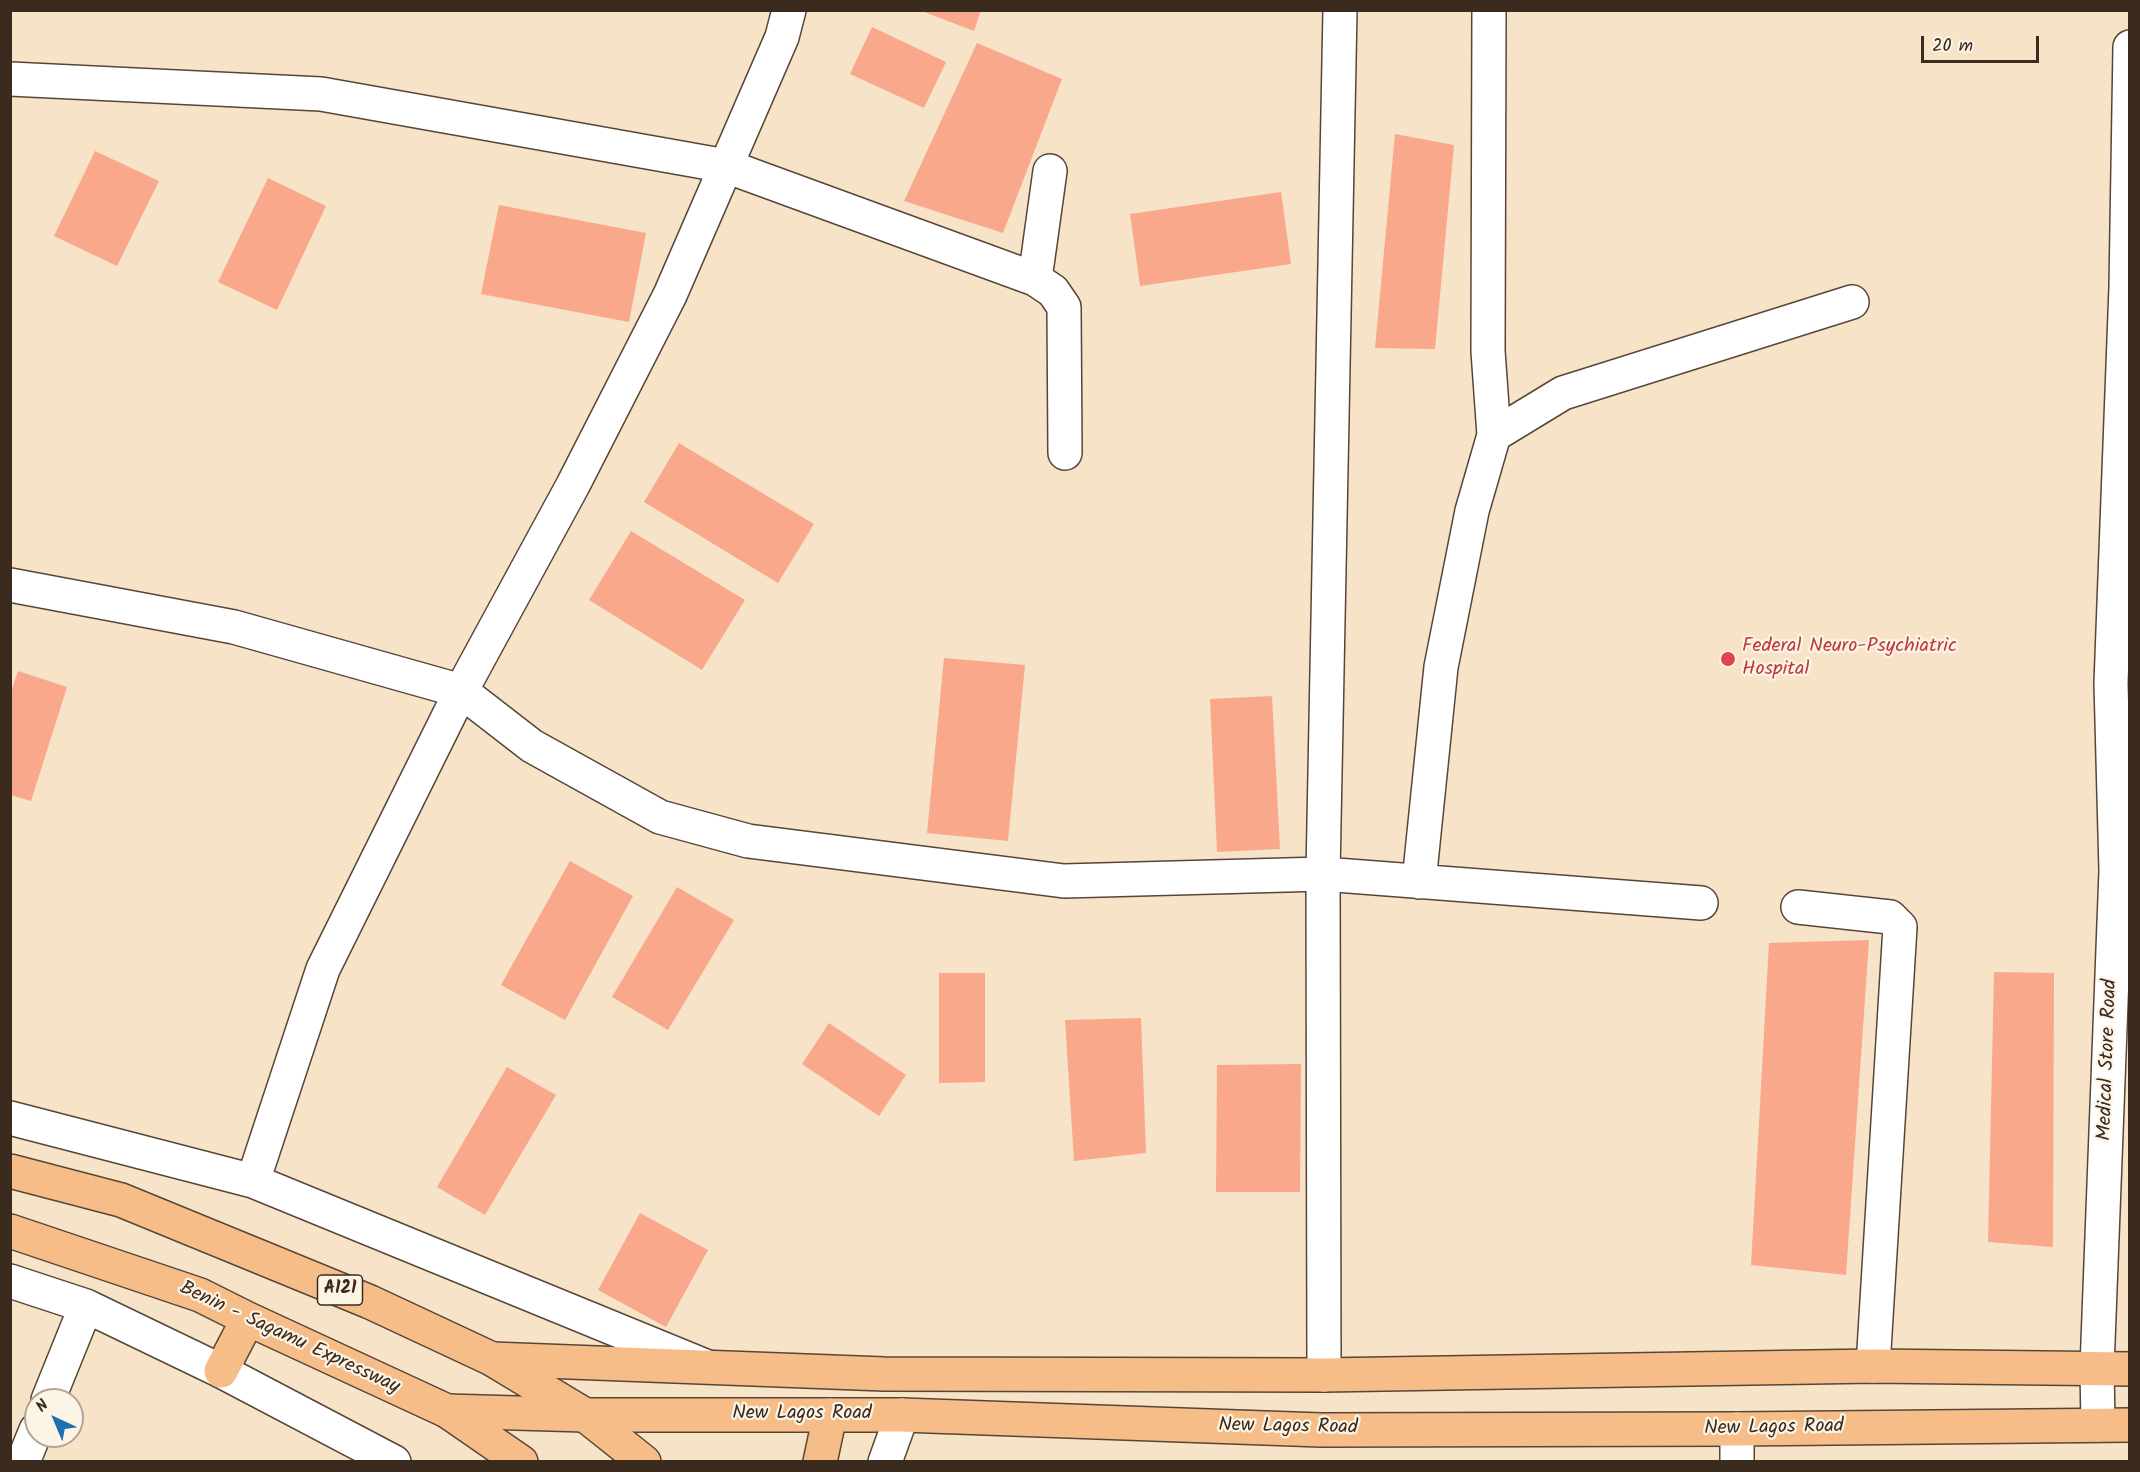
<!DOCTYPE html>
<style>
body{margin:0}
#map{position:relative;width:2140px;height:1472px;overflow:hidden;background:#f6e3c8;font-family:Kalam,sans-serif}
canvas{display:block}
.frame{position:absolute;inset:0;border:12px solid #3b2a1e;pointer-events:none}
.north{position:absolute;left:24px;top:1388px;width:60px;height:60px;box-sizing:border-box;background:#fcf5e5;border:2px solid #afa495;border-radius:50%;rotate:316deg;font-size:16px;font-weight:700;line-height:24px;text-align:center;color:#3b2a1e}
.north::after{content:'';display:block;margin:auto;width:21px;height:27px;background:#1f6fb2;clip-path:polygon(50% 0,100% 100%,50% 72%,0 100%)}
.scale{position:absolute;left:1921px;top:36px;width:118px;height:27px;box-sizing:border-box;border:3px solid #3b2a1e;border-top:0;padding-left:8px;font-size:18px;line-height:21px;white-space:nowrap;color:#3b2a1e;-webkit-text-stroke:4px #fcf5e5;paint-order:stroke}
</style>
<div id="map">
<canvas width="2140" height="1472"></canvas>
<div class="frame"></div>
<div class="north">N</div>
<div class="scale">20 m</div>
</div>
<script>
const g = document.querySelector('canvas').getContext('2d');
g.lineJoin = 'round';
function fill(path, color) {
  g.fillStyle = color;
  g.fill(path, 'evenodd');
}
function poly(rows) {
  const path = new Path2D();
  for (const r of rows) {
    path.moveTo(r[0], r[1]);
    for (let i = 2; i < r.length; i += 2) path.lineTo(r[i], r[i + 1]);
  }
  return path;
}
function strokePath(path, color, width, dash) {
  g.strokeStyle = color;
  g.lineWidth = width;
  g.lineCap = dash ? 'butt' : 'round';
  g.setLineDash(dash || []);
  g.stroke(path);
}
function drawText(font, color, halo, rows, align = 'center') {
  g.font = font + ' Kalam,sans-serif';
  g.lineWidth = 4.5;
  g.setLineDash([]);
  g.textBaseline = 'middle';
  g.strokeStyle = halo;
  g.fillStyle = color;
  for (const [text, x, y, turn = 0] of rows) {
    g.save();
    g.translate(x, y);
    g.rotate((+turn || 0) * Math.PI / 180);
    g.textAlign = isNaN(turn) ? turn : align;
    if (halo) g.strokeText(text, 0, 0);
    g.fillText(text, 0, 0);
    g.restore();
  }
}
const building = poly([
 [919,10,981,10,974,31],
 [872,27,946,62,924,108,850,74],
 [977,43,1062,79,1003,233,904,201],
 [1395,134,1454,145,1435,349,1375,348],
 [95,151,159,181,117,266,54,236],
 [268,178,326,206,277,310,218,282],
 [1281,192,1291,264,1140,286,1130,214],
 [499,205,646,233,629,322,481,294],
 [679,443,814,524,778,583,644,502],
 [631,531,745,600,702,670,589,600],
 [944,658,1025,665,1008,841,927,833],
 [18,671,67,687,31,801,10,795,10,695],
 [1272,696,1280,849,1217,852,1210,699],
 [570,861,633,896,565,1020,501,985],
 [677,887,734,920,668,1030,612,997],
 [1869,940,1846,1275,1751,1265,1769,943],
 [1994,972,2054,973,2053,1247,1988,1242],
 [939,973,985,973,985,1082,939,1083],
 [1141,1018,1146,1153,1074,1161,1065,1020],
 [829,1023,906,1075,879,1116,802,1064],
 [1301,1064,1300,1192,1216,1192,1217,1065],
 [507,1067,556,1095,485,1215,437,1187],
 [640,1213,708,1250,666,1327,598,1290]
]);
const minor = poly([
 [10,79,321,94,726,166,1035,279,1053,291,1064,307,1065,453],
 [1035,279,1050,171],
 [1494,435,1563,393,1852,302],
 [10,585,234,627,461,691,532,746,660,817,748,841,1064,881,1323,874,1701,903],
 [1419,882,1441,667,1472,511,1494,435,1488,351,1489,10],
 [1798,907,1890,917,1900,927,1873,1366],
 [10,1118,253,1181,705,1366],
 [253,1181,323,969,461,691,573,485,670,295,782,37,789,10],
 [10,1281,86,1306,221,1371,394,1462],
 [1324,1375,1323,874,1340,10],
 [48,1400,86,1306],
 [2098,1425,2097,1368,2116,871,2111,683,2126,287,2130,47],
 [1737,1429,1737,1462],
 [23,1462,36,1430],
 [885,1462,902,1415]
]);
const major = poly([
 [492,1359,884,1374,1324,1375,1873,1366,2130,1369],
 [447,1411,585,1415,902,1415,1321,1430,1737,1429,2130,1425]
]);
const highway = poly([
 [10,1171,121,1200,370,1302,492,1359,585,1415,644,1462],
 [10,1231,200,1295,248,1319,447,1411,521,1462],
 [221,1371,248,1319],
 [820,1462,830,1415]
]);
const markers = [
 [1728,659,8,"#e0444e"]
];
const shields = [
 [340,1290,45]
];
const shieldNames = [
 ["A121",340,1290]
];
const healthNames = [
 ["Federal Neuro-Psychiatric",1742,648],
 ["Hospital",1742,671]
];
const streetNames = [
 ["Medical Store Road",2109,1060,-88],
 ["Benin - Sagamu Expressway",289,1339,25],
 ["New Lagos Road",802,1415],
 ["New Lagos Road",1288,1428,1],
 ["New Lagos Road",1774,1429,-1]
];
fill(building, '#f9a88c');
strokePath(minor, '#574638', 36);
strokePath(major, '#574638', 36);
strokePath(highway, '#574638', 36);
strokePath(minor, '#fff', 33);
strokePath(major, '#f7bd88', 33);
strokePath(highway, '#f7bd88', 33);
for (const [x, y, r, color] of markers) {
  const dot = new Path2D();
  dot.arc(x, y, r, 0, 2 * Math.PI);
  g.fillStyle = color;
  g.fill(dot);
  strokePath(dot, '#fcf5e5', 2);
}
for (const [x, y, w] of shields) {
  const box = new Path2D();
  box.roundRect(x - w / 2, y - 15, w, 30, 4.5);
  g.fillStyle = '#fcf5e5';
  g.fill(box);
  strokePath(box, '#3b2a1e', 1.5);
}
drawText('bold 18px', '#3b2a1e', null, shieldNames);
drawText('20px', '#be3a42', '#fcf5e5', healthNames, 'left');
drawText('20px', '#3b2a1e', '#fcf5e5', streetNames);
</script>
